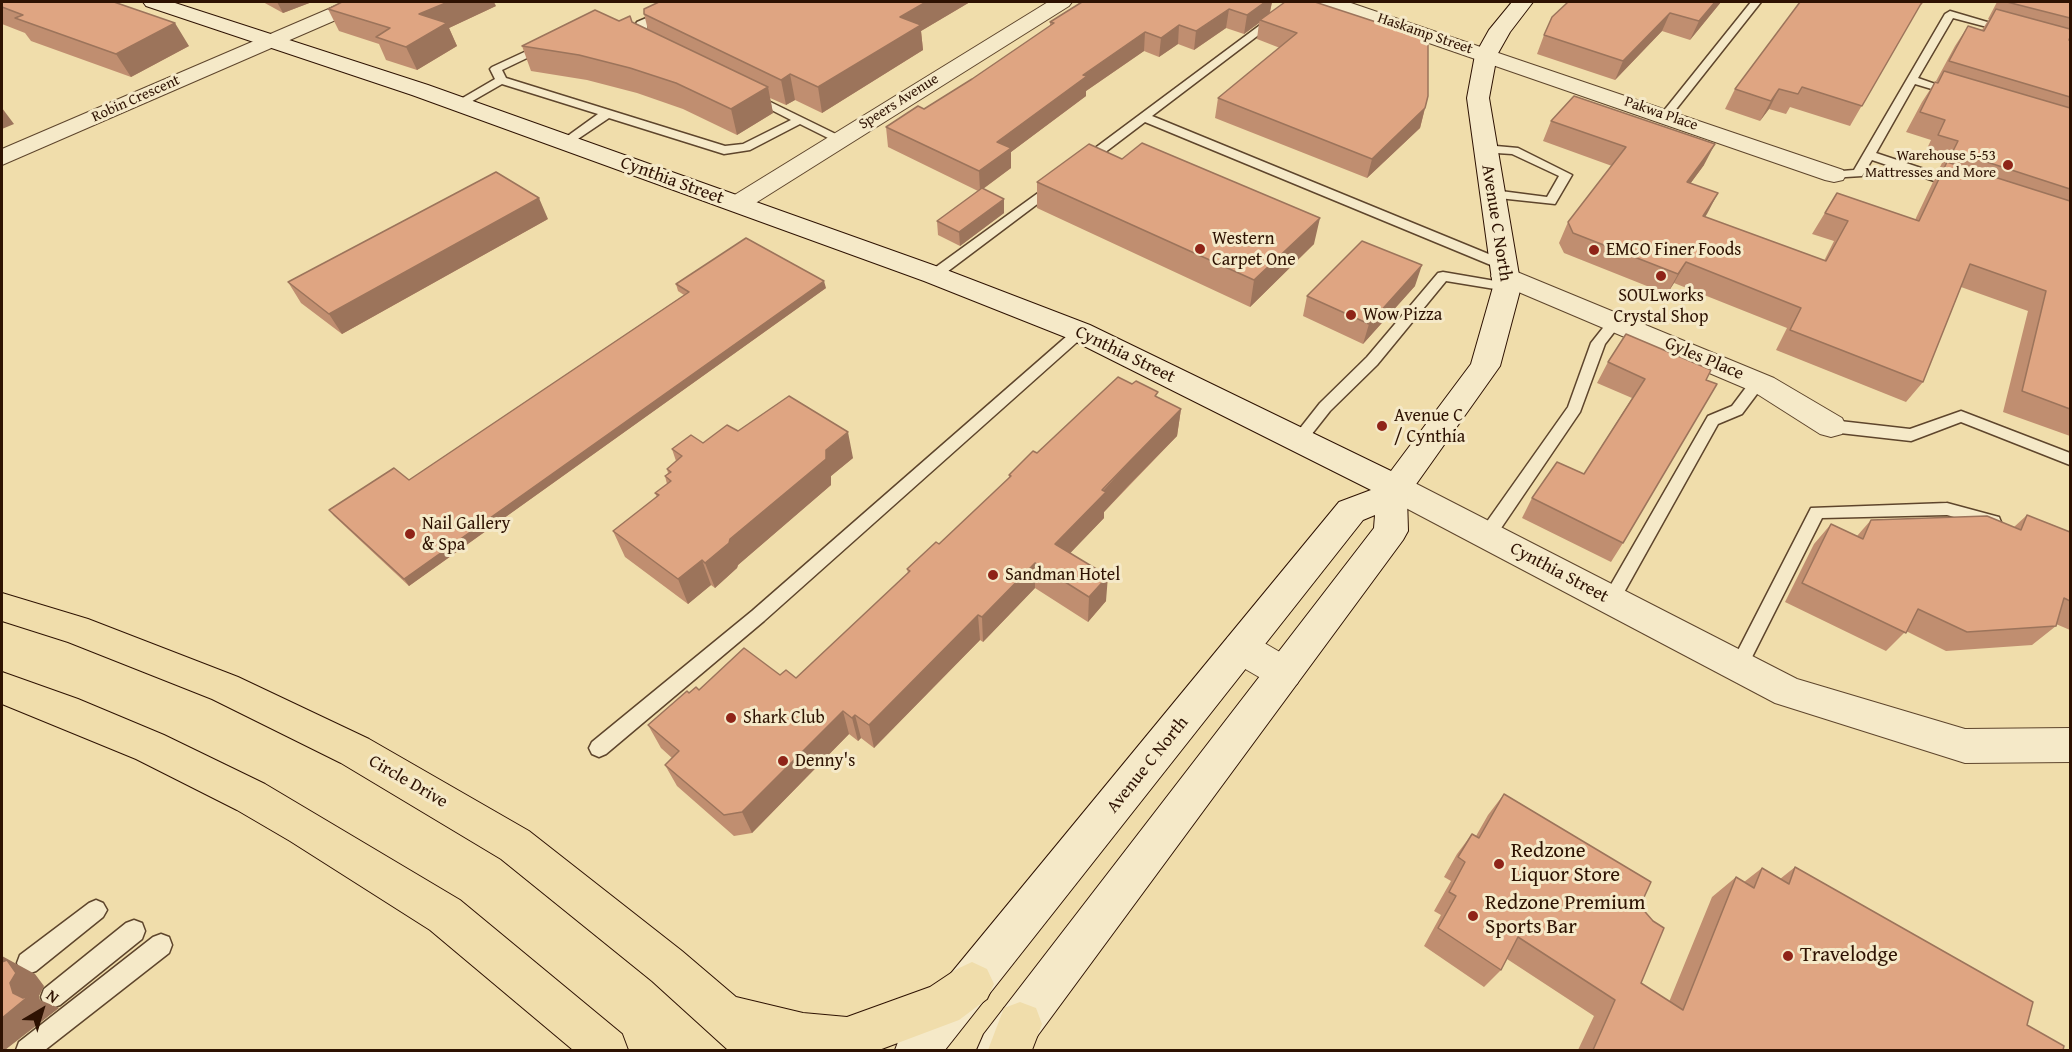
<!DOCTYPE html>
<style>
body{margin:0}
#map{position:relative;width:2072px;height:1052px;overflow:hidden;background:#f0ddab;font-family:"Gentium Book Plus",serif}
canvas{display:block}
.frame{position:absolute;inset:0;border:3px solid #2e1202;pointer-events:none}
.north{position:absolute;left:12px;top:980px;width:60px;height:60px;-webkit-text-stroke:4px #f5e9c8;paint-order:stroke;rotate:38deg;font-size:16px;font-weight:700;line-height:24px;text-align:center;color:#2e1202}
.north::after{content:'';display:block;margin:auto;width:21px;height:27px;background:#2e1202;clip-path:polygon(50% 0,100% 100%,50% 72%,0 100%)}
</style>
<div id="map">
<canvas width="2072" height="1052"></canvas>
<div class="frame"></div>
<div class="north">N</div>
</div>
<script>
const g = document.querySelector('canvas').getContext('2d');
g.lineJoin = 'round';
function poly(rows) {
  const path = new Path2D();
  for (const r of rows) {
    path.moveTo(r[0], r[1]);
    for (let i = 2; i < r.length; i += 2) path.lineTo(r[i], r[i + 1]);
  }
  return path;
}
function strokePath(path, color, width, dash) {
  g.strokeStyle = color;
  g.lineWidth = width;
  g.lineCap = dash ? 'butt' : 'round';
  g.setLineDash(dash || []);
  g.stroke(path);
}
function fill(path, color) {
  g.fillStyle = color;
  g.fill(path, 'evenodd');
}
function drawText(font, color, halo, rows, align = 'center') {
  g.font = font + ' "Gentium Book Plus",serif';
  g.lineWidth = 6;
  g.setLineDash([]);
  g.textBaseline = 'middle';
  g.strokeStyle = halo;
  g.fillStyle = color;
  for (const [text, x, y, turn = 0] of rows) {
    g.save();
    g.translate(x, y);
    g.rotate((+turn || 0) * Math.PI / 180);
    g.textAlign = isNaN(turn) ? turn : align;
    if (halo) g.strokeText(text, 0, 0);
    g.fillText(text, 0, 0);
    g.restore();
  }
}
const lane = poly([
 [684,2,697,2,647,25,649,41,653,45,648,48,640,45,636,24,637,22,684,2],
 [1291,2,1302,2,1152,116,1508,262,1510,265,1508,268,1498,268,1145,122,1087,166,1079,166,1079,160,1291,2],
 [1751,2,1761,2,1670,117,1662,117,1662,113,1751,2],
 [1950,11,2011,29,2006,32,1953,18,1918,78,1961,93,1955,96,1915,84,1876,153,1960,181,1962,184,1960,187,1952,187,1872,160,1862,176,1830,178,1828,175,1830,172,1854,170,1945,14,1950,11],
 [546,42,550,43,550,47,502,70,506,78,725,146,743,144,791,120,748,98,748,94,752,93,846,139,840,143,836,142,800,124,750,150,724,154,609,118,566,147,560,143,562,140,598,114,502,84,462,107,454,107,454,103,495,79,490,69,492,67,546,42],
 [1485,145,1518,148,1572,175,1555,204,1489,197,1487,194,1489,191,1493,190,1547,197,1559,176,1512,154,1481,152,1479,149,1485,145],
 [1056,180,1062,184,1060,187,939,278,929,278,927,275,929,272,1056,180],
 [1443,272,1507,283,1514,287,1507,291,1446,281,1377,365,1330,411,1304,444,1294,444,1291,440,1294,436,1320,403,1367,357,1438,273,1443,272],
 [1615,317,1622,322,1605,344,1580,412,1493,540,1487,541,1481,540,1479,535,1481,530,1568,407,1591,343,1610,319,1615,317],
 [1080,327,1085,329,1087,332,1085,335,764,621,606,754,599,757,592,754,589,748,592,742,752,611,1075,329,1080,327],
 [1758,377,1765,382,1763,386,1742,414,1718,424,1617,605,1611,607,1605,605,1602,600,1605,595,1708,416,1732,406,1753,378,1758,377],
 [1961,411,2070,453,2070,465,1961,422,1911,441,1831,432,1826,430,1823,426,1826,422,1831,420,1910,429,1961,411],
 [1947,503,1999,517,2001,522,1999,527,1993,528,1947,515,1822,518,1745,671,1739,674,1733,671,1730,666,1811,508,1947,503],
 [96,900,103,903,107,910,103,917,36,971,28,974,20,971,17,963,20,955,89,903,96,900],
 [134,920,142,923,145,931,142,939,60,1005,52,1008,44,1005,41,997,44,989,126,923,134,920],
 [161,934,169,937,172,945,169,953,45,1050,16,1050,19,1042,153,937,161,934]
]);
const street = poly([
 [345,2,371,2,368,6,2,165,2,149,345,2],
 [1048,2,1072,2,1069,6,746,209,737,212,728,209,724,204,728,199,1048,2],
 [1319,2,1348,2,1843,170,1846,175,1843,180,1834,182,1825,180,1322,6,1319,2],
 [1505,267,1774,378,1842,418,1846,426,1842,434,1831,437,1820,434,1754,392,1495,282,1491,276,1495,270,1505,267],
 [1396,476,1407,479,1797,679,1965,729,2070,728,2070,762,1965,763,1775,703,1385,497,1380,488,1385,479,1396,476],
 [1241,633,1254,637,1297,662,1302,673,1297,684,1284,689,1271,684,1228,659,1223,648,1228,637,1241,633]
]);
const secondary = poly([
 [143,2,172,2,428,85,944,269,1090,325,1391,471,1471,364,1493,287,1467,98,1475,55,1489,30,1512,2,1533,2,1510,32,1497,55,1489,98,1521,287,1500,366,1407,497,1408,531,1403,540,1027,1050,977,1050,984,1034,1374,528,1375,515,1363,520,945,1050,895,1050,901,1034,1339,502,1371,490,1070,339,924,281,412,95,146,6,143,2]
]);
const highway = poly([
 [2,593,88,619,238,677,369,739,529,831,682,951,736,997,803,1013,847,1017,930,987,957,969,972,962,987,969,994,984,987,999,959,1020,879,1050,728,1050,652,981,501,859,341,763,212,699,68,642,2,621,2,593],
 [2,672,78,699,164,735,265,784,460,900,622,1034,628,1050,573,1050,430,930,290,841,237,810,136,759,2,704,2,672],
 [1020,1002,1036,1008,1042,1024,1032,1050,988,1050,1004,1008,1020,1002]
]);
const wall = poly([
 [2,2,189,46,131,77,31,41,25,33,2,24],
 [263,2,312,2,283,13],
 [659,2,970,2,921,31,923,50,822,113,795,100,786,105,770,98,773,113,737,135,683,109,637,93,587,80,531,71,522,46,619,21,632,22,648,30,644,14],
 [1082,2,1272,2,1270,13,1425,108,1420,128,1367,178,1215,118,1218,98,1280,48,1257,39,1259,23,1244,34,1226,28,1194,50,1178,44,1159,57,1144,51,1086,91,1086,96,1011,152,1011,168,983,189,1004,213,960,246,938,235,937,221,978,191,888,147,886,127,924,109,972,79,1050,26,1050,22],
 [1568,2,1721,2,1690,40,1662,31,1615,80,1537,54,1544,35],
 [1800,2,1924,2,1921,5,1920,5,1850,126,1790,107,1786,114,1769,109,1760,121,1725,109,1735,89],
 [1997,2,2070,2,2070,37,2069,40,2070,41,2070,436,2003,412,2028,311,1961,287,1923,382,1906,402,1776,350,1787,328,1674,283,1667,294,1564,253,1559,243,1568,222,1612,166,1543,141,1551,121,1704,165,1690,184,1705,217,1824,261,1834,241,1812,234,1837,193,1915,220,1933,182,1940,172,1938,171,1943,161,1924,155,1931,140,1906,132,1922,102,1935,82,1936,83,1937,82,1936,81,1955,46,1968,26,1982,30,1989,19,1988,19],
 [496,6,449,28,457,46,417,70,386,60,379,44,339,31,328,9],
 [1037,182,1314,244,1250,307,1037,208],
 [548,219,342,334,301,303,288,282],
 [676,284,826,288,409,586,334,516,329,510,409,480,684,295,678,291],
 [1415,286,1363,344,1303,316,1307,296],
 [1608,362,1711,370,1623,543,1611,562,1522,518,1532,498,1584,474,1632,398,1597,383],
 [1158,397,1181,409,1177,436,1104,512,1104,518,1070,553,1106,601,1088,622,1035,588,983,642,980,640,874,748,861,738,858,741,849,734,752,833,734,836,677,786,665,765,672,758,661,748,648,725,689,693,780,675,796,678,908,573,907,569,939,544,1009,479,1009,475,1037,453],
 [738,431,853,458,831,476,831,485,738,565,737,568,715,588,711,585,688,604,625,557,613,531,657,497,655,493,667,484,665,476,668,473,667,469,676,461,672,449,703,443],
 [2027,515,2070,532,2070,630,2056,624,2056,626,2032,645,1946,651,1906,631,1886,651,1785,602,1814,544,1831,524,1857,536,1871,520,2014,527],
 [1504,794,1640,906,1641,983,1669,1002,1712,897,1736,877,1744,882,1762,868,1780,879,1795,867,2063,1050,1578,1050,1594,1016,1507,959,1501,970,1484,987,1424,946,1441,915,1434,911,1451,881,1444,877,1457,854,1472,834,1476,836,1488,815]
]);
const shadedWall = poly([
 [277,2,312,2,283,13],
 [448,2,494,2,496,6,449,28,457,46,417,70,406,47,419,14],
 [926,2,970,2,921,31,923,50,822,113,818,87,900,17],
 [1265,2,1272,2,1269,15,1260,20,1259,23,1244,34,1247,15],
 [1715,2,1721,2,1690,40,1699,21],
 [1229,9,1226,28,1194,50,1196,31],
 [1670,13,1662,31,1615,80,1623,61],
 [175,23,189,46,131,77,116,54],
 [1179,25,1178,44,1159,57,1161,38],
 [1145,32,1144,51,1086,91,1086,96,1011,152,1011,168,980,191,979,171,997,142,1083,75],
 [790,74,795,100,786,105,781,80],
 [768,87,773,113,737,135,731,109],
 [1779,89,1769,109,1760,121,1771,101],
 [2,108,14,124,2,129],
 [1425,108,1420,128,1367,178,1372,159],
 [1715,144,1704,165,1676,203,1687,182],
 [1718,193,1707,214,1692,237,1703,216],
 [539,198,548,219,342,334,329,314],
 [1004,199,1004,213,960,246,959,232],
 [1320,218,1314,244,1250,307,1254,280],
 [1686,262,1674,283,1667,294,1678,274],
 [1422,265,1415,286,1363,344,1369,324],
 [824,281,826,288,409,586,404,579],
 [1181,409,1177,436,1128,486,1104,512,1104,518,1055,569,1055,544,1131,460],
 [848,432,853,458,831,476,831,485,738,565,737,568,715,588,705,563,826,450],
 [702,560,711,585,688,604,678,579],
 [1035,563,1035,588,983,642,982,617],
 [1108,576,1106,601,1088,622,1089,597],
 [978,615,980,640,874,748,869,725],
 [843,711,849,734,752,833,742,812],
 [855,715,861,738,858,741,852,718],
 [2,956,35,974,44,986,39,996,40,1000,59,1008,5,1050,2,1050,2,1018,13,993,10,983,2,965]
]);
const building = poly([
 [2,2,114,2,175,23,116,54,15,18,23,15,2,7,2,2],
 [342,2,448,2,419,14,447,23,406,47,376,37,390,28,328,9,342,2],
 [659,2,926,2,900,17,921,25,818,87,790,74,781,80,644,14,644,9,659,2],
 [1082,2,1265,2,1247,15,1229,9,1196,31,1179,25,1161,38,1145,32,1083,75,1087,76,997,142,1011,148,979,171,886,127,918,106,924,109,972,79,1054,23,1050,22,1082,2],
 [1285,2,1315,2,1428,39,1428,96,1425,108,1372,159,1218,98,1297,33,1260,20,1285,2],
 [1568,2,1715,2,1699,21,1670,13,1623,61,1544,35,1552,17,1568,2],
 [1800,2,1922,2,1862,106,1802,87,1798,94,1779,89,1771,101,1735,89,1800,2],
 [2007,2,2070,2,2070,18,2007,2],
 [1996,9,2070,29,2070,37,2069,40,2070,41,2070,97,1949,61,1968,26,1984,31,1996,9],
 [595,10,619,21,630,16,632,22,768,87,731,109,676,83,630,68,579,55,522,46,595,10],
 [1944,71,2070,108,2070,189,1953,151,1958,141,1938,135,1945,120,1920,112,1935,82,1938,83,1944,71],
 [1574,96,1715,144,1687,182,1718,193,1703,216,1826,261,1848,221,1825,213,1837,193,1919,221,1947,162,2070,201,2070,409,2022,391,2046,291,1970,264,1923,382,1790,330,1801,308,1686,262,1678,274,1573,233,1568,222,1626,147,1551,121,1574,96],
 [1142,143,1320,218,1254,280,1037,182,1089,144,1122,159,1142,143],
 [496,172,539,198,329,314,288,282,496,172],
 [982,188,1004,199,959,232,937,221,982,188],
 [746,238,824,281,404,579,329,510,394,468,409,480,689,292,676,284,746,238],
 [1362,241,1422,265,1369,324,1307,296,1362,241],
 [1626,334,1711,370,1706,380,1717,384,1623,543,1532,498,1557,462,1584,474,1645,379,1608,362,1626,334],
 [1118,377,1132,384,1136,381,1158,392,1155,396,1181,409,1131,460,1102,490,1106,492,1055,544,1108,576,1089,597,1035,563,982,617,978,615,869,725,855,715,852,718,843,711,742,812,724,815,665,765,679,751,648,725,687,691,689,693,696,687,699,690,744,648,780,675,786,670,796,678,910,571,907,569,936,542,939,544,1011,476,1009,475,1033,451,1037,453,1118,377],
 [789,396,848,432,826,450,826,459,730,539,729,543,705,563,702,560,678,579,613,531,659,495,655,493,671,481,665,476,671,472,667,469,682,456,672,449,691,435,703,443,727,425,738,431,789,396],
 [2027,515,2070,532,2070,601,2064,598,2056,626,1967,632,1918,609,1906,633,1802,583,1831,524,1863,539,1871,520,1987,516,2021,530,2027,515],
 [1504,794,1651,882,1640,906,1653,921,1664,928,1641,983,1683,1010,1736,877,1754,888,1762,868,1789,884,1795,867,2033,1002,2027,1025,2064,1046,2063,1050,1593,1050,1615,1000,1518,937,1501,970,1438,928,1456,896,1449,892,1465,862,1458,857,1472,834,1479,838,1504,794],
 [7,960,16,973,10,983,13,993,23,998,30,995,2,1018,2,962,7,960]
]);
const markers = [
 [2008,165,6,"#8f2418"],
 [1200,249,6,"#8f2418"],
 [1594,250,6,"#8f2418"],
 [1661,276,6,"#8f2418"],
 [1351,315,6,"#8f2418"],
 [1382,426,6,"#8f2418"],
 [410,534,6,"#8f2418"],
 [993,575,6,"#8f2418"],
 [731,718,6,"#8f2418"],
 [783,761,6,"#8f2418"],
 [1499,864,6,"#8f2418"],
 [1473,916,6,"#8f2418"],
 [1788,956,6,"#8f2418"]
];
const farStreetnames = [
 ["Haskamp Street",1425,34,19],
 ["Robin Crescent",136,99,-24],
 ["Speers Avenue",899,102,-32],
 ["Pakwa Place",1661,114,19]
];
const farPoinames = [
 ["Warehouse 5-53",1996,156],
 ["Mattresses and More",1996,173]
];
const streetNames = [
 ["Cynthia Street",672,181,20],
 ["Avenue C North",1496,223,81],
 ["Cynthia Street",1125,355,26],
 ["Gyles Place",1704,359,23],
 ["Cynthia Street",1559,573,28],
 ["Avenue C North",1148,765,-51],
 ["Circle Drive",408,782,30]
];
const poiNames = [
 ["Western",1212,239],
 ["Carpet One",1212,260],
 ["EMCO Finer Foods",1606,250],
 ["SOULworks",1661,296,"center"],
 ["Crystal Shop",1661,317,"center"],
 ["Wow Pizza",1363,315],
 ["Avenue C",1394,416],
 ["/ Cynthia",1394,437],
 ["Nail Gallery",422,524],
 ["& Spa",422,545],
 ["Sandman Hotel",1005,575],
 ["Shark Club",743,718],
 ["Denny's",795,761]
];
const nearPoinames = [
 ["Redzone",1511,852],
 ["Liquor Store",1511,876],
 ["Redzone Premium",1485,904],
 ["Sports Bar",1485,928],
 ["Travelodge",1800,956]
];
strokePath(lane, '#5e452c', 3);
strokePath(street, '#5e452c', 2);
strokePath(secondary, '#2e1202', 2);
strokePath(highway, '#2e1202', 2);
fill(lane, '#f5e9c8');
fill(street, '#f5e9c8');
fill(secondary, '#f5e9c8');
fill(highway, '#f0ddab');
fill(wall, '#c08e70');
fill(shadedWall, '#9c745b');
fill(building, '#dfa582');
strokePath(building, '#9c745b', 1.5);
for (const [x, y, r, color] of markers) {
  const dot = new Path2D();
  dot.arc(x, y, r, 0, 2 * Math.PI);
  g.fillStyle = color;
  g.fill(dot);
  strokePath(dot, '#f5e9c8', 2);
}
drawText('15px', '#2e1202', '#f5e9c8', farStreetnames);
drawText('15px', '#2e1202', '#f5e9c8', farPoinames, 'right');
drawText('18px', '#2e1202', '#f5e9c8', streetNames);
drawText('18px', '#2e1202', '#f5e9c8', poiNames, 'left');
drawText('21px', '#2e1202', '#f5e9c8', nearPoinames, 'left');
</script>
